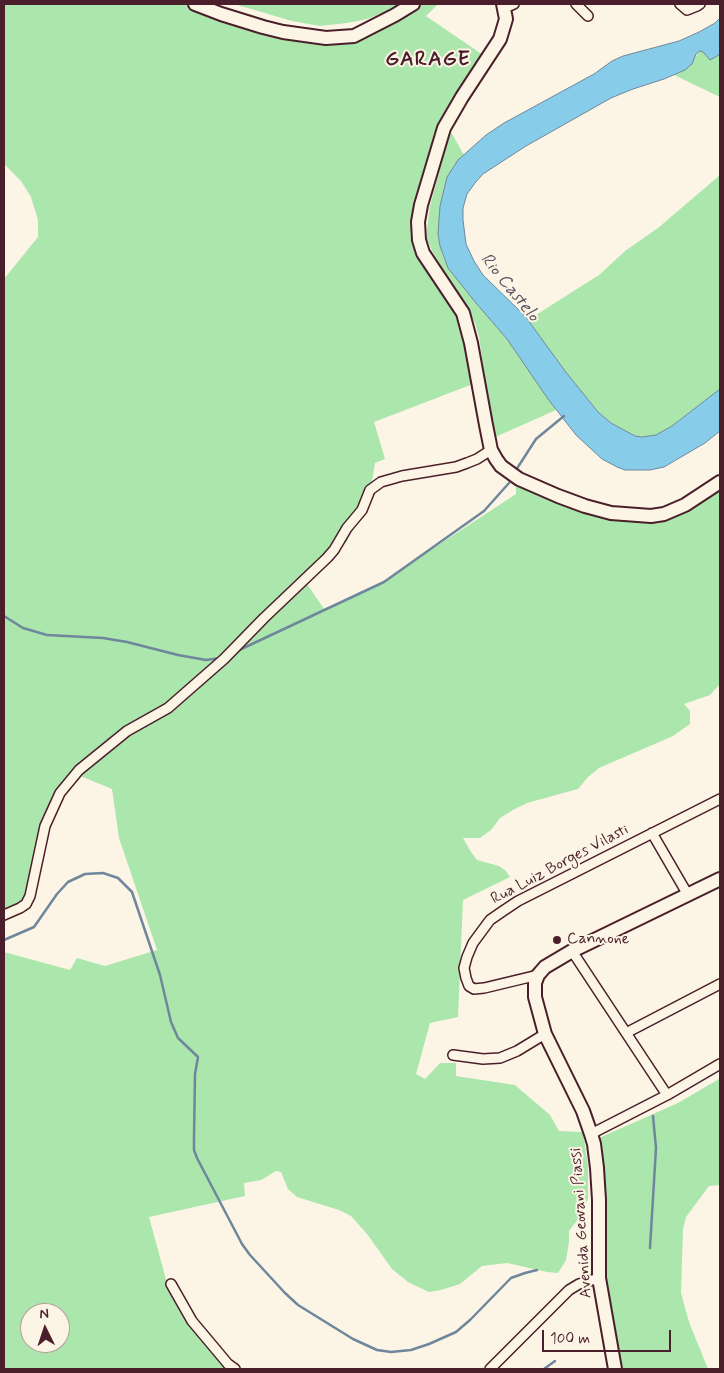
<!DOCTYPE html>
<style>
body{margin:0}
#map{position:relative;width:724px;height:1373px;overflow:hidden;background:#fcf5e5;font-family:Mynerve,sans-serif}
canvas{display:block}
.frame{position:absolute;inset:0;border:5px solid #4a1f2b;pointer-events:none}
.north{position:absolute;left:20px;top:1303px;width:50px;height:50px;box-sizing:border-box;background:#fcf5e5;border:1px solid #b59f9b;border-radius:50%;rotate:356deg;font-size:14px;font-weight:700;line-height:20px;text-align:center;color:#4a1f2b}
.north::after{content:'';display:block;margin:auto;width:18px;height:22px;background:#4a1f2b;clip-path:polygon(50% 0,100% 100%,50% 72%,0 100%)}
.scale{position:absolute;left:542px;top:1330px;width:129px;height:22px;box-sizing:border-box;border:2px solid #4a1f2b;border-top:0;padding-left:6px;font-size:15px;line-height:18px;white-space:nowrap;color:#4a1f2b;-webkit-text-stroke:4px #fcf5e5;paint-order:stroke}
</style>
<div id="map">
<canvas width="724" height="1373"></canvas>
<div class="frame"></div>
<div class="north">N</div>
<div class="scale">100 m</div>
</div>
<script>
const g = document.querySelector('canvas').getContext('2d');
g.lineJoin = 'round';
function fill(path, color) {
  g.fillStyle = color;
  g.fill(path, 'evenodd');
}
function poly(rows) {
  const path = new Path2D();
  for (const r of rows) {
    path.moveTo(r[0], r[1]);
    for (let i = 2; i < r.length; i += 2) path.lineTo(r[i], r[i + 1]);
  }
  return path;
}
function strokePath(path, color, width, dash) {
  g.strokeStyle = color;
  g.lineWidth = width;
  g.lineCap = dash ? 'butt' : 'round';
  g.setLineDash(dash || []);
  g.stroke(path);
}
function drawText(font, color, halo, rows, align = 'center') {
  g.font = font + ' Mynerve,sans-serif';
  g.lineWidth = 4;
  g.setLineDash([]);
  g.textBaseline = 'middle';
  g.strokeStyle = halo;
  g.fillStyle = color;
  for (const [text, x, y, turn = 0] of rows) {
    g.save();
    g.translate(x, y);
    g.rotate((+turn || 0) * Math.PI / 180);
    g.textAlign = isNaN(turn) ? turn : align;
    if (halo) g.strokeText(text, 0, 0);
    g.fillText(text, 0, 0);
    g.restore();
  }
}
const green = poly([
 [4,4,190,4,308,39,367,34,402,20,419,4,438,4,426,16,486,57,465,83,416,216,434,280,458,317,463,328,473,384,374,422,385,459,375,463,370,493,347,541,307,584,324,609,373,588,516,494,516,483,624,520,637,522,654,520,720,488,720,684,710,695,684,704,690,711,690,724,673,736,599,768,588,777,578,789,527,803,513,810,500,818,491,830,480,838,463,838,471,852,477,860,499,866,506,871,510,877,463,900,458,1017,430,1023,416,1074,425,1079,440,1063,456,1063,456,1076,515,1085,550,1115,559,1131,583,1132,588,1166,588,1199,579,1218,569,1231,569,1242,566,1260,558,1273,547,1272,507,1263,482,1266,460,1284,441,1290,429,1292,408,1282,392,1269,367,1234,351,1216,339,1210,297,1197,288,1189,281,1172,276,1171,261,1180,244,1183,245,1196,149,1217,168,1287,236,1369,4,1369,4,952,70,970,77,958,105,966,157,950,119,838,112,789,78,775,51,811,31,900,4,911,4,279,38,237,38,220,31,197,21,181,4,164],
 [30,1313,60,1313,60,1343,30,1343],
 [234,4,400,4,394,8,367,19,347,23,320,26,292,21],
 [700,51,703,52,710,60,720,54,720,97,674,75,685,70],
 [451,132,464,155,453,167,447,177,440,206,438,234,440,246,443,256,448,268,476,303,507,339,556,410,493,438,479,337,475,323,469,311,432,251,427,239,427,229,430,206,448,140],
 [720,175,720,389,672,426,656,435,649,437,635,436,611,423,598,412,565,371,528,320,599,275,625,251,658,228],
 [719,1079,720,1082,720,1185,709,1186,686,1217,683,1229,681,1293,689,1322,708,1369,618,1369,604,1281,601,1153,599,1138,678,1103]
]);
const water = poly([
 [720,18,720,54,717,56,710,60,703,52,700,51,696,54,692,64,685,70,664,79,633,89,611,98,526,146,483,174,475,183,467,194,463,208,463,220,466,244,474,261,483,275,525,316,565,371,598,412,611,423,635,436,642,437,656,435,672,426,720,389,720,431,705,443,664,467,650,470,625,470,617,467,602,459,576,435,548,399,507,339,476,303,448,268,440,246,438,234,440,206,447,177,458,160,486,135,504,123,594,74,612,61,623,56,679,41,699,32,715,23,720,18]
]);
const stream = poly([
 [516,470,536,439,564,416],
 [4,616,23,628,47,635,103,638,127,642,178,655,206,660,220,658],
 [235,652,384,582,484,511,509,483],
 [4,940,34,927,57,894,68,882,85,874,103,873,118,878,132,892,160,975,171,1022,178,1038,198,1057,195,1074,194,1137,194,1150,197,1158,242,1244,250,1255,285,1293,298,1305,353,1339,377,1350,391,1352,411,1350,429,1344,456,1332,470,1320,511,1278,525,1273,537,1270],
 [650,1248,656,1148,653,1116],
 [544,1369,555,1361]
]);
const street = poly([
 [576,4,588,16],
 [680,4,687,10,697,6,700,4],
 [505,8,514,4],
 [652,833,688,895],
 [4,915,20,908,26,904,30,896,45,826,60,793,79,770,127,731,168,708,224,659,264,618,327,558,334,550,347,528,362,510,370,490,381,482,402,476,456,467,467,463,477,459,491,450],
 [572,951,667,1095],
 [538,975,484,988,474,989,469,986,466,978,464,968,467,957,473,943,490,920,503,911,518,901,720,799],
 [626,1033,720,984],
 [453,1055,483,1059,500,1058,517,1051,545,1034],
 [591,1134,667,1095,720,1064],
 [171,1284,192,1321,228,1364,235,1369],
 [490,1369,569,1290,579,1284,599,1278]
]);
const secondary = poly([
 [195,4,221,14,263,27,283,32,326,38,354,36,395,15,413,4],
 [503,4,506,19,500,39,462,97,444,128,421,205,418,222,419,240,423,253,463,313,471,343,486,425,491,450,496,459,501,466,519,479,558,496,585,506,611,513,651,516,664,514,685,505,720,482],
 [615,1369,599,1278,599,1200,597,1168,594,1144,591,1134,583,1111,545,1034,535,997,535,983,538,975,545,967,572,951,720,879]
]);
const markers = [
 [557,940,5,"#4a1f2b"]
];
const streetNames = [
 ["Rua Luiz Borges Vilasti",560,865,-28],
 ["Avenida Geovani Piassi",582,1223,-94]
];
const poiNames = [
 ["Cannone",567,940]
];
const waterNames = [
 ["Rio Castelo",509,288,51]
];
const districtNames = [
 ["GARAGE",428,61]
];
fill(green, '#abe6ac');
fill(water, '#87cce8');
strokePath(water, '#6f879c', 1);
strokePath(stream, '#6f879c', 2.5);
strokePath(street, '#4a1f2b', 12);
strokePath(secondary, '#4a1f2b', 16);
strokePath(street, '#fcf5e5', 9);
strokePath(secondary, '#fcf5e5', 12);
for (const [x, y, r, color] of markers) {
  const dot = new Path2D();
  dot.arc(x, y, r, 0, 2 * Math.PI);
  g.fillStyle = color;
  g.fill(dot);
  strokePath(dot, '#fcf5e5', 2);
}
drawText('16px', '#4a1f2b', '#fcf5e5', streetNames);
drawText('16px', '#4a1f2b', '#fcf5e5', poiNames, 'left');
drawText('italic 18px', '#5c5364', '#fcf5e5', waterNames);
g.letterSpacing = '1px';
drawText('bold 21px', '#4a1f2b', '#fcf5e5', districtNames);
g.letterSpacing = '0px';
</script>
